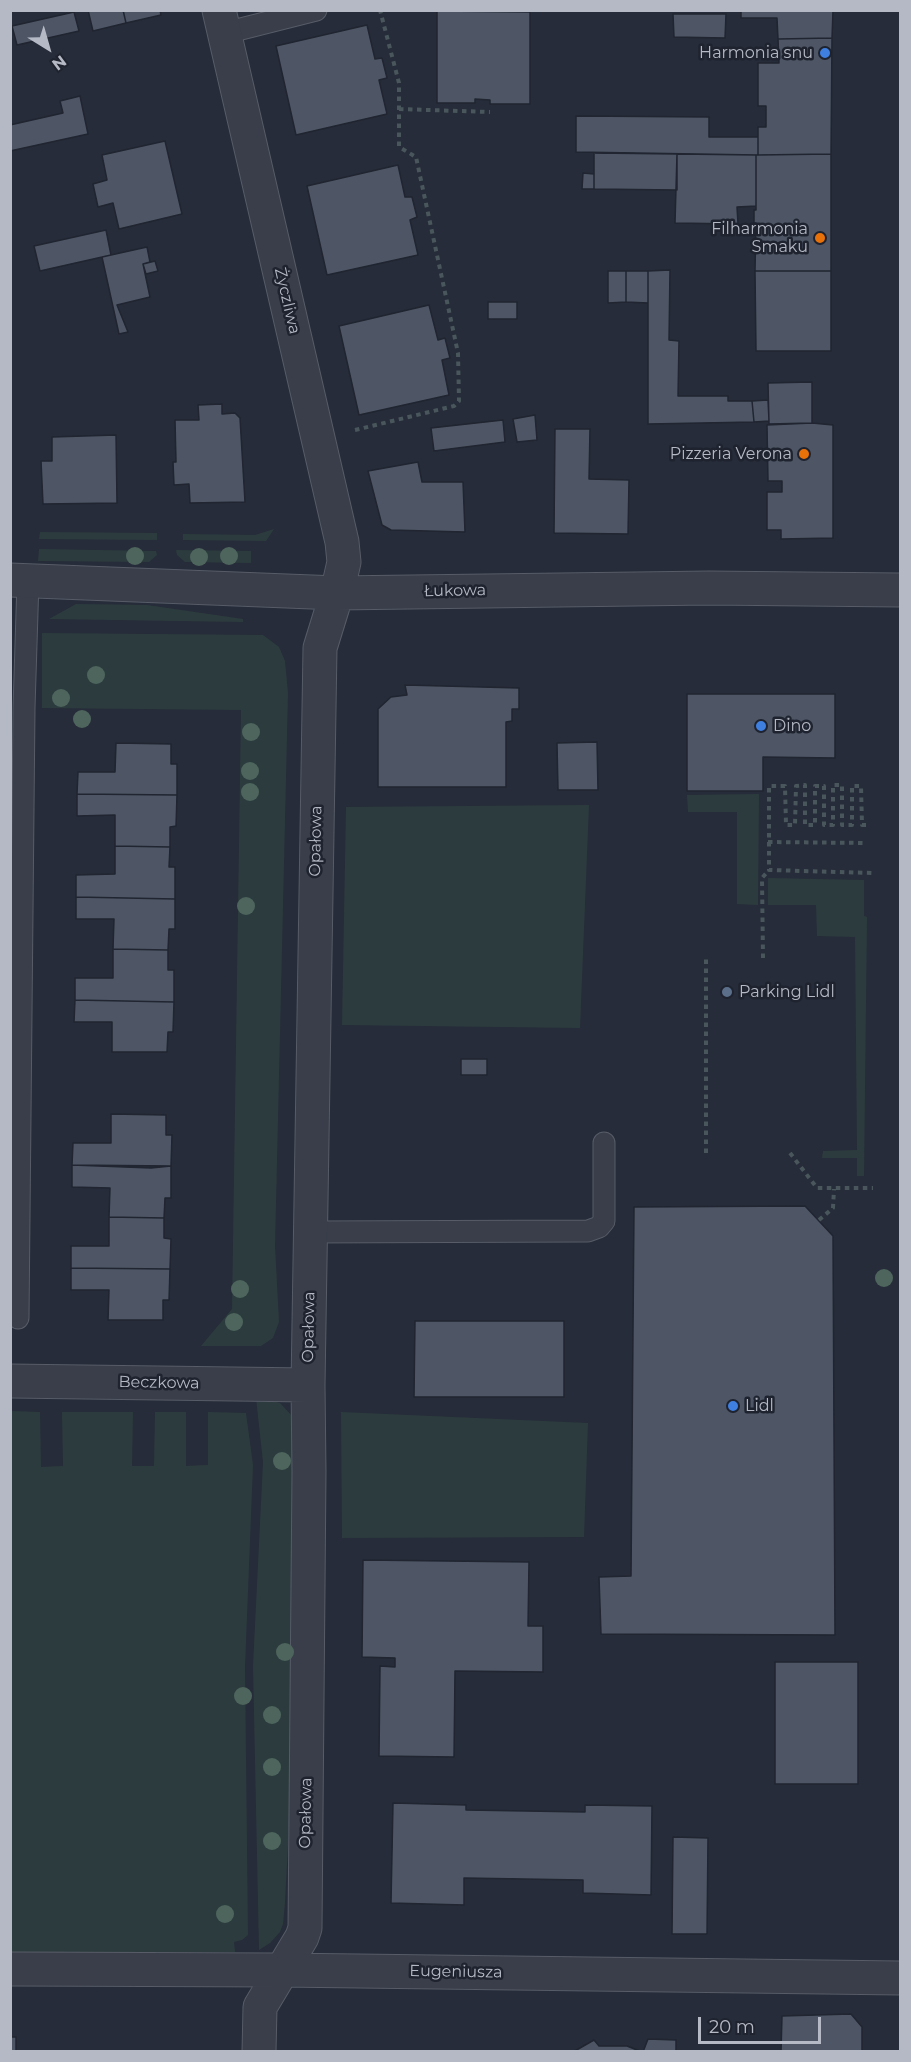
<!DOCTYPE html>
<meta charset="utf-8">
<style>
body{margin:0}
#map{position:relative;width:911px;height:2062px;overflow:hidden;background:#262c39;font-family:Montserrat,sans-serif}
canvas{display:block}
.frame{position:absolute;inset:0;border:12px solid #b5b9c5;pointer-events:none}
.north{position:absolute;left:18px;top:18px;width:60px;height:60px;-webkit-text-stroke:4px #1e232f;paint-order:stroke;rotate:143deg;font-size:16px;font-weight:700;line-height:24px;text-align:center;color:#b5b9c5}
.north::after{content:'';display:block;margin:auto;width:21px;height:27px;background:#b5b9c5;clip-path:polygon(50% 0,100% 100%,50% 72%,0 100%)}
.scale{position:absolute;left:698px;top:2017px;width:123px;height:27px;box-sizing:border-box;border:3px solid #b5b9c5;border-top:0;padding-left:8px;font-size:18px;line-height:21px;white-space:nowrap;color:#b5b9c5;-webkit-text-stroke:4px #1e232f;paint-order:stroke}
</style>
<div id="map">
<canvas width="911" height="2062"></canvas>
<div class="frame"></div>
<div class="north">N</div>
<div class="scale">20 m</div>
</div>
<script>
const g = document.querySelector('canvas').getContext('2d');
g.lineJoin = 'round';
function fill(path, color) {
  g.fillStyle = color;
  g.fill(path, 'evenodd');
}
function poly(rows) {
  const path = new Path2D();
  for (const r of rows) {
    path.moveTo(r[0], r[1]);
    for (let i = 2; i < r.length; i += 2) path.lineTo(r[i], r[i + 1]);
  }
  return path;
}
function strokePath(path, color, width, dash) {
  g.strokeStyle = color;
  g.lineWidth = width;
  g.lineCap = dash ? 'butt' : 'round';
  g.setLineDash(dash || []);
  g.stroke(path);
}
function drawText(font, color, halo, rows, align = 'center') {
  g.font = font + ' Montserrat,sans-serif';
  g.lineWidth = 5;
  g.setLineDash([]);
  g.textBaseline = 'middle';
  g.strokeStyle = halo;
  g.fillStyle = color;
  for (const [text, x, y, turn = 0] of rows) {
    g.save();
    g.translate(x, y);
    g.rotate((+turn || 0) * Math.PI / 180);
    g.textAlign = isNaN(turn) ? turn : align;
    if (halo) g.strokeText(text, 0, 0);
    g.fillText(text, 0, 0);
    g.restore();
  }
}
const green = poly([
 [274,529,266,541,183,540,183,534,255,535],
 [40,532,157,533,157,540,39,539],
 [39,549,156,551,157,555,149,562,38,561],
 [176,550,251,551,251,563,185,562,177,555],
 [76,604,147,605,243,619,243,622,49,619],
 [42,633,263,635,279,647,285,661,288,693,275,1246,279,1322,273,1338,261,1346,201,1346,232,1309,241,710,42,708],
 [759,794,758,905,737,904,737,812,688,812,687,795],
 [589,805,580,1028,342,1025,346,807],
 [768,878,864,880,864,916,867,917,864,1176,857,1176,857,1158,822,1158,823,1151,857,1150,855,937,817,936,816,905,768,905],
 [256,1398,280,1403,293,1417,292,1771,285,1902,283,1924,280,1932,270,1943,259,1950,253,1666,263,1462],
 [11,1411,40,1412,41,1467,63,1466,62,1412,133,1412,132,1466,154,1466,155,1412,186,1412,186,1466,208,1465,208,1412,246,1413,253,1465,245,1667,248,1935,242,1940,234,1942,235,1952,11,1952],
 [341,1412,588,1423,584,1537,342,1538]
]);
const building = poly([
 [88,10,123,10,126,23,93,31,88,10],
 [123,10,160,10,161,15,126,23,123,10],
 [741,10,833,10,832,38,778,39,777,18,741,18,741,10],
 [437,11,530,12,530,104,490,104,490,100,475,99,475,103,437,103,437,11],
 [74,12,79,31,17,45,12,26,74,12],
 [673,14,726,14,725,38,674,37,673,14],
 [367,25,375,59,382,58,387,78,379,80,387,114,296,135,276,46,367,25],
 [832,38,831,154,758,155,758,127,766,127,766,106,758,106,758,63,779,63,778,39,832,38],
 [80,96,88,134,10,151,10,125,63,113,60,101,80,96],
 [576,116,709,117,709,137,758,137,758,155,576,152,576,116],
 [165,141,182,214,119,229,113,203,98,207,93,184,107,180,102,155,165,141],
 [594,153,677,154,677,190,594,189,594,153],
 [677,154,756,155,756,206,737,207,738,224,675,223,677,154],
 [831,154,831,271,755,271,756,223,754,223,754,210,756,210,756,155,831,154],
 [398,165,405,197,412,197,417,217,410,220,418,255,327,275,307,186,398,165],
 [583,173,594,174,594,189,582,189,583,173],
 [106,230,111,255,40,271,34,246,106,230],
 [147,247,150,262,143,264,150,297,117,305,128,332,119,334,102,257,147,247],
 [155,261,158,271,146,274,143,264,155,261],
 [670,270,669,340,679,341,678,396,728,396,728,401,752,401,754,422,648,424,648,271,670,270],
 [608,271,626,271,626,302,608,303,608,271],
 [626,271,648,271,648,303,626,302,626,271],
 [755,271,831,271,831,351,756,351,755,271],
 [488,302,517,302,517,319,488,319,488,302],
 [429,305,438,340,445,338,450,358,442,360,449,395,359,415,339,326,429,305],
 [812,382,812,423,769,424,768,383,812,382],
 [768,400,769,421,754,422,752,401,768,400],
 [222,404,222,414,235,413,240,418,245,502,190,503,189,484,174,485,173,462,176,462,175,420,199,420,198,405,222,404],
 [535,415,537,440,517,442,513,419,535,415],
 [503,420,505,442,434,451,431,428,503,420],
 [812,423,833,425,833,538,781,539,781,530,767,530,767,492,782,492,782,481,768,481,767,425,812,423],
 [555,429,590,429,589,479,629,480,628,534,554,533,555,429],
 [116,435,117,503,43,504,41,461,52,461,52,437,116,435],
 [418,462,422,482,463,482,465,532,391,530,382,525,368,471,418,462],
 [405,685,519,688,519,709,512,709,512,721,506,722,506,787,378,787,378,709,391,697,407,695,405,685],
 [687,694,835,694,835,758,763,757,763,791,687,791,687,694],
 [597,742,598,790,558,790,557,743,597,742],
 [116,743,171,744,171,764,177,764,177,795,77,794,78,772,115,772,116,743],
 [77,794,177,795,176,826,170,827,170,847,115,846,115,815,77,816,77,794],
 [115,846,170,847,169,867,175,867,175,899,76,897,76,875,115,874,115,846],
 [76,897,175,899,175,929,169,929,168,950,113,949,114,919,76,919,76,897],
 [113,949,168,950,168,970,174,970,174,1002,75,1000,75,978,113,978,113,949],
 [75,1000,174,1002,173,1032,168,1032,167,1052,112,1052,112,1022,74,1022,75,1000],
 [461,1059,487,1059,487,1075,461,1075,461,1059],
 [111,1114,166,1115,166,1135,172,1135,171,1166,72,1165,73,1143,111,1143,111,1114],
 [72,1165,151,1168,171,1166,171,1198,165,1198,164,1218,109,1217,110,1188,72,1187,72,1165],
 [805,1206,833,1236,835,1635,601,1634,599,1577,631,1576,634,1207,805,1206],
 [109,1217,164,1218,164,1238,171,1239,170,1269,71,1268,71,1246,109,1246,109,1217],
 [71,1268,170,1269,169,1300,163,1300,163,1320,108,1320,109,1290,71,1290,71,1268],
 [415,1321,564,1321,564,1397,414,1397,415,1321],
 [363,1560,529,1562,528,1626,543,1626,543,1672,455,1671,454,1757,379,1756,380,1666,395,1667,395,1658,362,1657,363,1560],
 [775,1662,858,1662,858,1784,775,1784,775,1662],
 [393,1803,466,1805,466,1810,585,1812,585,1805,652,1806,651,1895,583,1893,583,1880,464,1878,464,1905,391,1903,393,1803],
 [673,1837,708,1838,707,1934,672,1934,673,1837],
 [851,2014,862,2027,862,2052,781,2052,782,2016,851,2014],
 [10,2037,16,2037,16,2052,10,2052,10,2037],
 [648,2039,676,2040,676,2052,643,2052,648,2039],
 [594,2040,599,2046,627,2046,642,2052,573,2052,594,2040]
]);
const path = poly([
 [399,109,490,112],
 [355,430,454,406,459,401,458,353,416,157,399,147,399,83,380,10],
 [866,825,862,825,861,786,852,786,852,825,842,825,842,785,833,785,833,825,824,825,824,786,815,786,815,825,805,825,805,785,796,786,795,825,786,825,785,786,769,786,769,870,872,873],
 [768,842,866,843],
 [763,958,762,878,769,870],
 [706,1153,706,957],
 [790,1153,817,1188,873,1188],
 [819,1220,833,1208,834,1189]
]);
const service = poly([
 [225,33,316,10],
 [310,1232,588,1231,599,1227,604,1221,604,1143],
 [18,1318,24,708,28,581]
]);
const minor = poly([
 [219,10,342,542,344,562,337,593,320,648,308,1385,309,1472,305,1928,302,1937,260,2007,259,2052],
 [10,580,337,593,709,588,900,590],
 [10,1381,308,1385],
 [10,1969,281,1970,900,1978]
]);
const trees = [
 [135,556],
 [229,556],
 [199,557],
 [96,675],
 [61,698],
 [82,719],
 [251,732],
 [250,771],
 [250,792],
 [246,906],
 [884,1278],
 [240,1289],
 [234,1322],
 [282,1461],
 [285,1652],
 [243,1696],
 [272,1715],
 [272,1767],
 [272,1841],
 [225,1914]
];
const markers = [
 [825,53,6,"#3f7fe0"],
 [820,238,6,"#e8710a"],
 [804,454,6,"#e8710a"],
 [761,726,6,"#3f7fe0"],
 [727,992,6,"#5c6f8a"],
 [733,1406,6,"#3f7fe0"]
];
const poiNames = [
 ["Harmonia snu",813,53],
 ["Filharmonia",808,229],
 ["Smaku",808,247],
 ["Pizzeria Verona",792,454],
 ["Dino",773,726,"left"],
 ["Parking Lidl",739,992,"left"],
 ["Lidl",745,1406,"left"]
];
const streetNames = [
 ["Życzliwa",287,301,77],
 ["Łukowa",455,591,-1],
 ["Opałowa",316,841,-89],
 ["Opałowa",309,1327,-89],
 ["Beczkowa",159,1383,1],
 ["Opałowa",306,1813,-89],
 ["Eugeniusza",456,1972,1]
];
fill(green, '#2c3c3e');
fill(building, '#4e5665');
strokePath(building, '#202531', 1.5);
strokePath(service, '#575c68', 23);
strokePath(minor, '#575c68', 35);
strokePath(path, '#49575c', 4, [4.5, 4.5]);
strokePath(service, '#393e4a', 21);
strokePath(minor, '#393e4a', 33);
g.fillStyle = '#4e655d';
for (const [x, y] of trees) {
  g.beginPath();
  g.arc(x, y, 9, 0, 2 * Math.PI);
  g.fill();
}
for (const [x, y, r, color] of markers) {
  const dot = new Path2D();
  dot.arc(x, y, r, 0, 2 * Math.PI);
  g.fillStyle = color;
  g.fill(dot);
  strokePath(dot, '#1e232f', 2);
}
drawText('16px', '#b5b9c5', '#1e232f', poiNames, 'right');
drawText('16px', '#b5b9c5', '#1e232f', streetNames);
</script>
